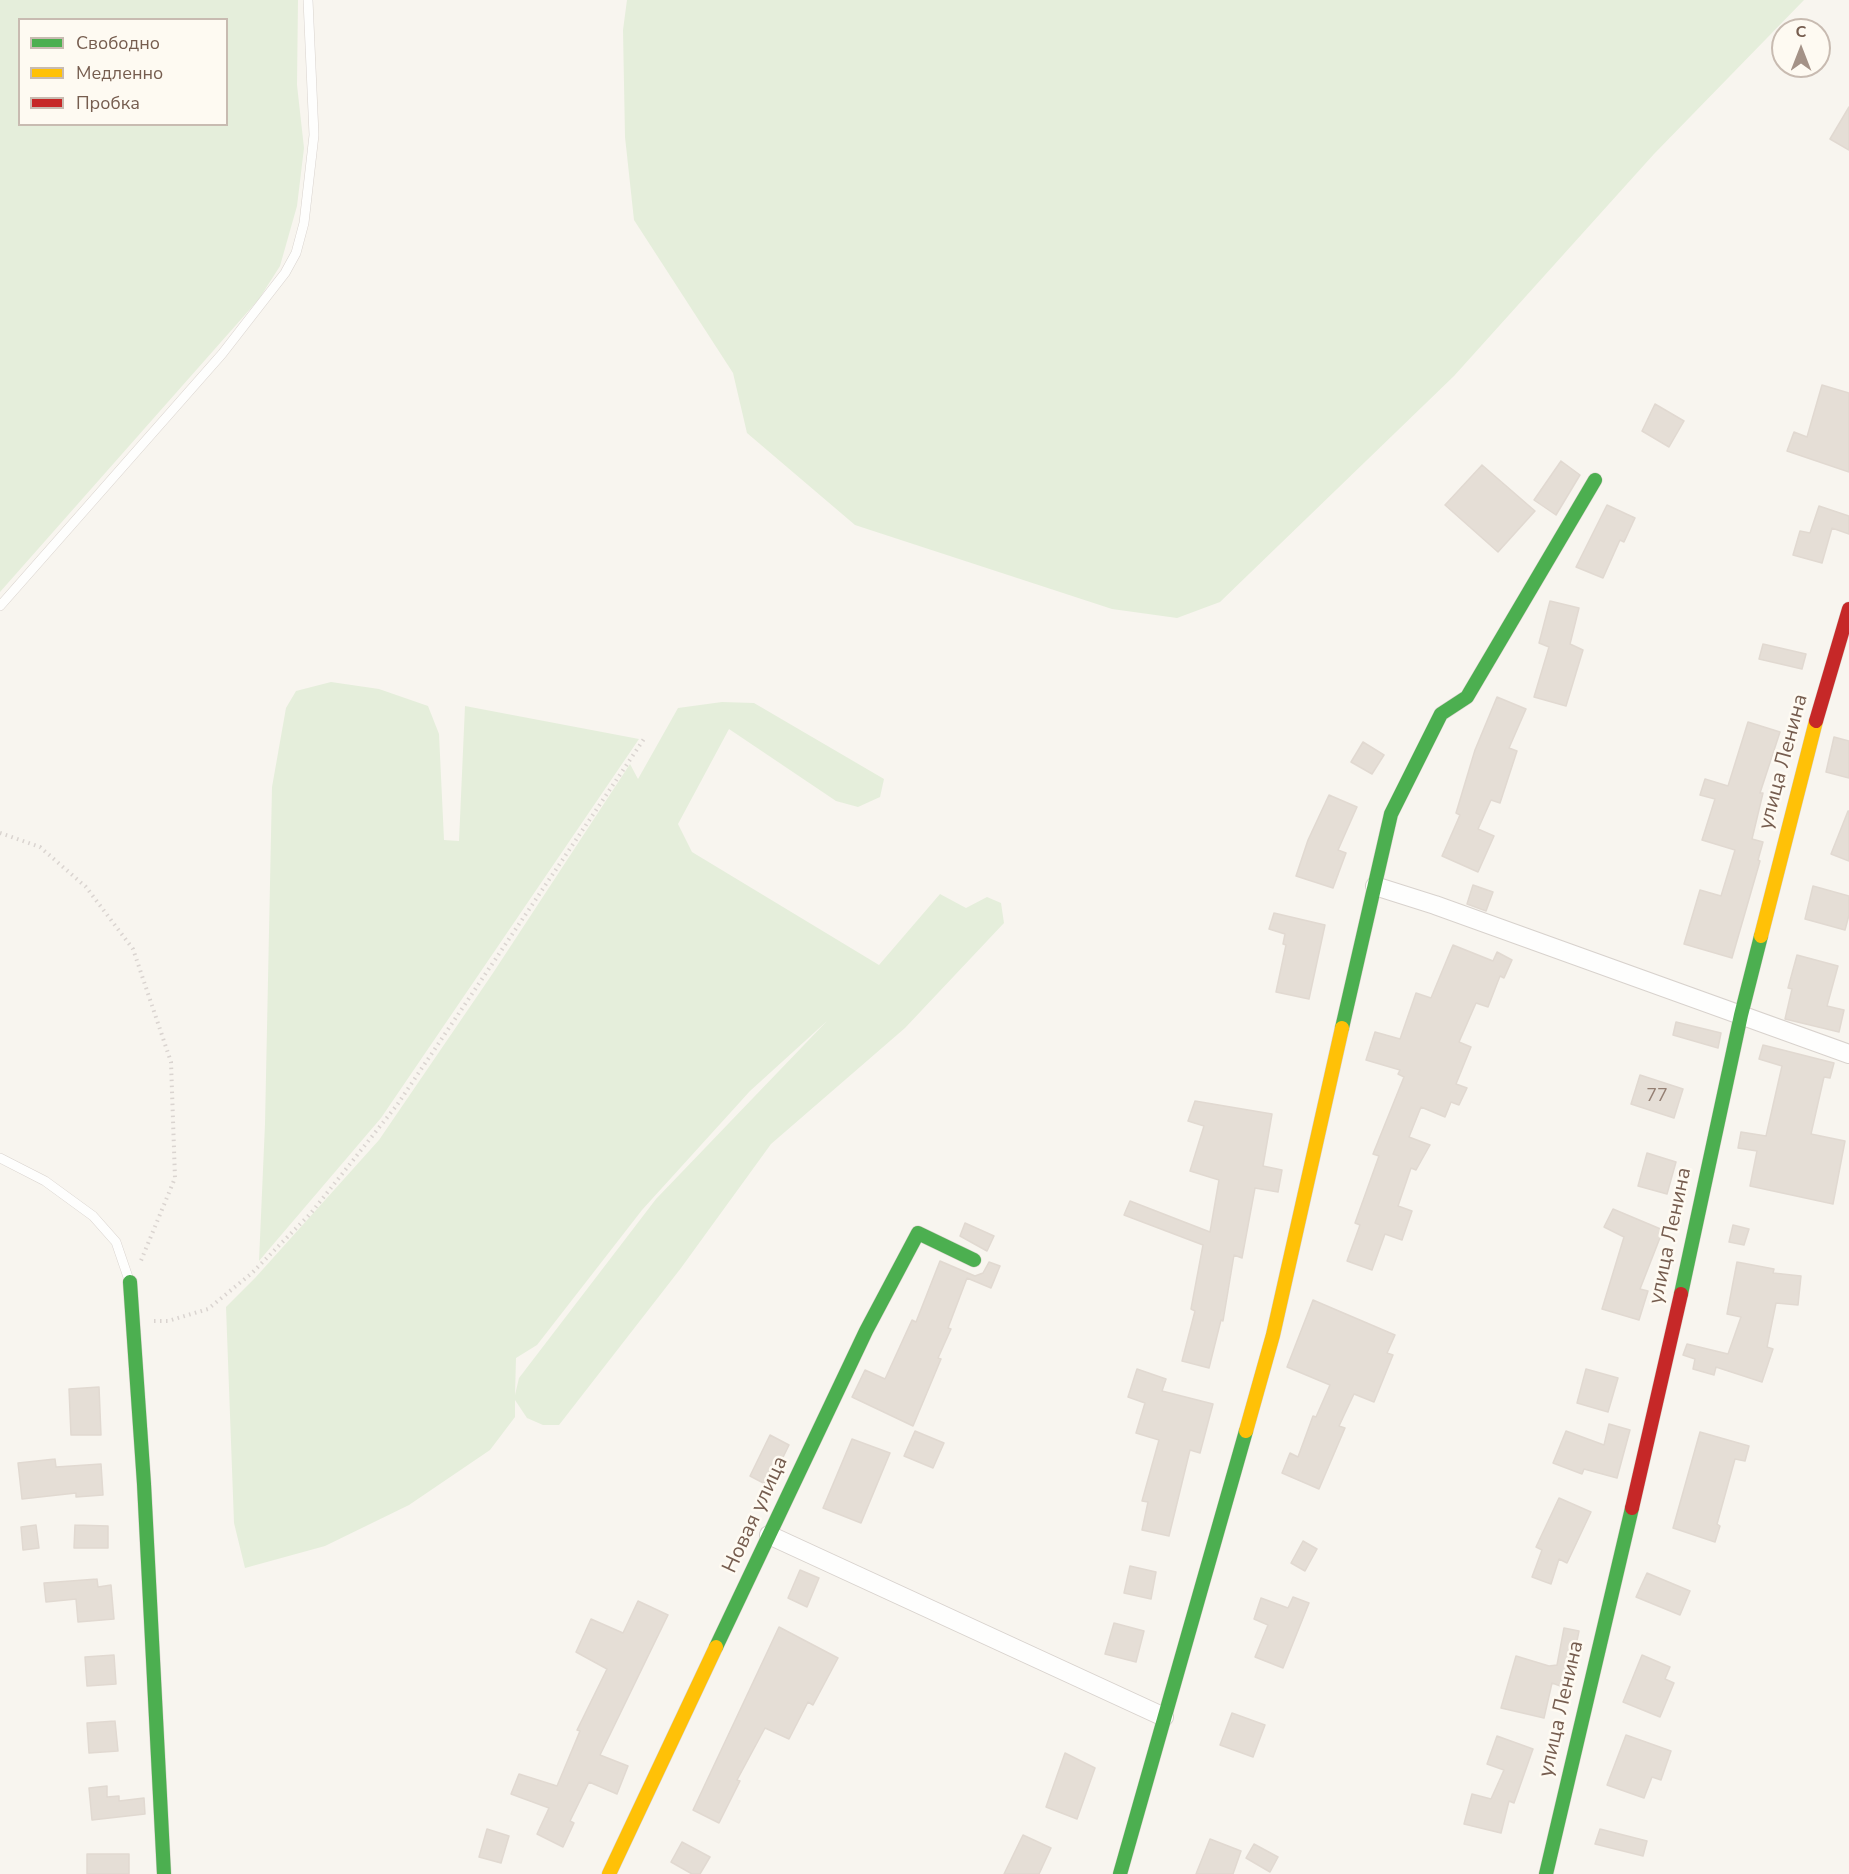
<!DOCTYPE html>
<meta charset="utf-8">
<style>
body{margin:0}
#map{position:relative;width:1849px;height:1874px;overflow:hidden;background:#f8f5ef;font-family:"Nunito Sans",sans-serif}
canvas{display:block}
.legend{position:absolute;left:18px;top:18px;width:210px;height:108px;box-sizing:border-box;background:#fefaf2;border:2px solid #c8bbb1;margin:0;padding:8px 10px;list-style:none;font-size:18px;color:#765d4f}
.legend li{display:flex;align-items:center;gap:12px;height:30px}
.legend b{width:30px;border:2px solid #c8bbb1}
.north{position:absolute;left:1771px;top:18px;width:60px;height:60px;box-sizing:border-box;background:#fefaf2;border:2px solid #c8bbb1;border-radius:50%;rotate:0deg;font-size:16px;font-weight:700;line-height:24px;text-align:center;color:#765d4f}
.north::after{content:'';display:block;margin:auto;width:21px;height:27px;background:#a49287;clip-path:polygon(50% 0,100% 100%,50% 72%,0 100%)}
</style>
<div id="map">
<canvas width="1849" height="1874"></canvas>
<ul class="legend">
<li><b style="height:8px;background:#4caf50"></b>Свободно</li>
<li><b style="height:8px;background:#ffc107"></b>Медленно</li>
<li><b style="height:8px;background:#c62828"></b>Пробка</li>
</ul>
<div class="north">С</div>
</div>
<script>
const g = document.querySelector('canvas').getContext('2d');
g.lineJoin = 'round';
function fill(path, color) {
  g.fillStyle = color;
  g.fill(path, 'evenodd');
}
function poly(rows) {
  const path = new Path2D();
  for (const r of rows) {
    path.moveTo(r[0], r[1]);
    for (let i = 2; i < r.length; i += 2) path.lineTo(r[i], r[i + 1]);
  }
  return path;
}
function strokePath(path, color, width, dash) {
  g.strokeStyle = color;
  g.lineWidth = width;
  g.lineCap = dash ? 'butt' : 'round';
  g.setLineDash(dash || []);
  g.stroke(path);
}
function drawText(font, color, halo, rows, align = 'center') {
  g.font = font + ' "Nunito Sans",sans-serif';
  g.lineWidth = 5;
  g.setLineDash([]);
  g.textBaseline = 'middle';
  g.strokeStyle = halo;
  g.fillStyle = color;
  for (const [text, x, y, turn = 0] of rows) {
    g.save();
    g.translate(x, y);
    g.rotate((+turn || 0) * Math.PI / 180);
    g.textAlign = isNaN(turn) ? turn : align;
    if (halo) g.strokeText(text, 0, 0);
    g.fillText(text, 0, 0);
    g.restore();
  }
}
const green = poly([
 [0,0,298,0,297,85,304,148,297,206,280,266,259,299,0,592],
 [20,20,226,20,226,124,20,124],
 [627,0,1804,0,1654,154,1454,376,1220,602,1177,618,1112,609,855,525,747,433,733,373,634,220,625,137,623,30],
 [331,682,379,689,428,706,439,734,444,840,459,841,465,706,639,739,381,1118,259,1261,265,1124,272,787,286,708,296,691],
 [722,702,754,703,884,779,880,797,858,807,836,801,729,729,678,824,692,852,879,965,940,894,966,908,987,897,1001,903,1004,923,905,1028,771,1144,681,1268,559,1425,543,1425,527,1418,515,1400,515,1417,490,1450,409,1505,325,1546,245,1568,234,1523,226,1307,255,1278,379,1140,493,973,630,764,638,779,678,708],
 [827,1021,656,1199,519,1378,515,1395,516,1358,537,1345,642,1210,750,1091]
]);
const building = poly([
 [1849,107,1849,150,1830,139,1849,107],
 [1822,385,1849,393,1849,472,1787,451,1794,432,1807,437,1822,385],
 [1655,404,1684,421,1669,447,1642,431,1655,404],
 [1561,461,1580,475,1556,515,1534,500,1561,461],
 [1482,465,1535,511,1498,552,1445,505,1482,465],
 [1607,505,1635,518,1624,542,1620,540,1603,578,1576,567,1607,505],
 [1819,506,1849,516,1849,534,1832,528,1822,563,1793,555,1800,531,1810,533,1819,506],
 [1550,601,1579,608,1570,644,1583,650,1566,706,1534,697,1549,647,1539,643,1550,601],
 [1763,644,1806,654,1802,669,1759,659,1763,644],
 [1497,697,1526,709,1509,748,1517,751,1500,803,1491,800,1478,829,1494,836,1478,872,1442,856,1460,815,1456,813,1475,750,1497,697],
 [1748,722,1780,732,1760,793,1763,793,1752,839,1763,842,1758,860,1760,861,1732,958,1684,944,1700,890,1721,896,1735,850,1702,840,1715,799,1700,795,1705,779,1728,786,1748,722],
 [1834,737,1849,741,1849,778,1826,772,1834,737],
 [1363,742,1384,755,1372,774,1351,762,1363,742],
 [1329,795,1357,807,1338,850,1346,853,1333,888,1296,876,1308,840,1329,795],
 [1848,811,1849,811,1849,861,1831,854,1848,811],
 [1473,885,1493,892,1486,911,1467,904,1473,885],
 [1813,886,1849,896,1849,915,1845,930,1805,919,1813,886],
 [1274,913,1325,925,1309,999,1276,992,1286,945,1283,944,1285,934,1269,929,1274,913],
 [1453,945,1493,961,1497,952,1512,960,1504,978,1500,976,1488,1007,1476,1003,1459,1042,1471,1047,1456,1084,1467,1088,1459,1105,1451,1102,1445,1117,1421,1107,1409,1137,1430,1145,1416,1170,1411,1168,1398,1206,1412,1211,1402,1240,1385,1234,1372,1270,1347,1261,1360,1225,1355,1223,1379,1156,1373,1154,1404,1077,1398,1074,1400,1070,1366,1060,1375,1032,1400,1039,1416,993,1431,998,1453,945],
 [1797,955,1838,966,1827,1006,1844,1010,1839,1032,1785,1019,1792,989,1788,988,1797,955],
 [1676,1022,1721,1033,1718,1048,1673,1035,1676,1022],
 [1763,1045,1834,1063,1830,1078,1824,1077,1811,1134,1845,1141,1833,1204,1750,1186,1757,1151,1738,1148,1741,1132,1766,1136,1782,1066,1759,1059,1763,1045],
 [1640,1075,1683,1089,1674,1118,1631,1104,1640,1075],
 [1195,1101,1272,1114,1263,1166,1282,1170,1278,1192,1255,1188,1242,1258,1234,1255,1223,1321,1221,1320,1209,1368,1182,1361,1195,1311,1191,1309,1203,1245,1124,1215,1130,1201,1210,1232,1219,1180,1190,1171,1204,1126,1188,1121,1195,1101],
 [1647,1153,1676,1162,1667,1194,1638,1186,1647,1153],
 [1613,1209,1663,1230,1640,1289,1648,1291,1639,1320,1602,1309,1624,1237,1604,1227,1613,1209],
 [965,1223,994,1236,987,1251,960,1236,965,1223],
 [1733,1225,1749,1229,1744,1245,1729,1242,1733,1225],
 [940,1261,975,1276,983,1273,989,1262,1000,1266,991,1288,967,1278,948,1328,951,1329,938,1358,941,1359,913,1426,852,1397,865,1370,885,1379,912,1320,916,1322,940,1261],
 [1737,1262,1774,1269,1773,1273,1801,1276,1798,1305,1776,1303,1767,1347,1773,1349,1762,1382,1716,1367,1714,1375,1693,1369,1695,1359,1683,1355,1687,1344,1728,1354,1741,1317,1727,1314,1737,1262],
 [1313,1300,1395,1335,1387,1353,1393,1355,1374,1402,1354,1394,1339,1426,1345,1428,1319,1489,1282,1473,1290,1453,1298,1457,1313,1416,1316,1417,1330,1385,1287,1367,1313,1300],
 [1137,1369,1166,1379,1162,1391,1213,1404,1200,1453,1190,1450,1169,1536,1142,1530,1148,1502,1142,1501,1159,1440,1136,1433,1145,1403,1128,1397,1137,1369],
 [1586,1369,1618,1378,1608,1412,1577,1403,1586,1369],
 [99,1387,101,1435,71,1435,69,1389,99,1387],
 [1609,1424,1630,1430,1617,1478,1584,1469,1582,1474,1553,1463,1566,1431,1604,1445,1609,1424],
 [915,1431,944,1443,933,1468,904,1456,915,1431],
 [1700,1432,1749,1446,1745,1461,1735,1459,1717,1524,1720,1526,1715,1542,1673,1528,1700,1432],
 [770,1435,789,1445,769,1486,750,1476,770,1435],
 [852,1439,890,1453,861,1523,823,1508,852,1439],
 [55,1459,56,1467,101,1464,103,1495,76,1497,76,1493,22,1499,18,1463,55,1459],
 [1559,1498,1591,1512,1567,1563,1559,1559,1551,1584,1532,1577,1542,1550,1536,1547,1559,1498],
 [36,1525,39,1548,23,1550,21,1527,36,1525],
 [75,1525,108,1526,108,1548,74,1548,75,1525],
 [1303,1541,1317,1549,1305,1571,1291,1563,1303,1541],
 [1130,1566,1156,1572,1151,1599,1124,1593,1130,1566],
 [800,1570,819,1578,807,1607,788,1598,800,1570],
 [1647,1573,1690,1591,1680,1615,1636,1597,1647,1573],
 [97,1579,98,1587,111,1585,114,1619,78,1622,76,1599,46,1602,44,1583,97,1579],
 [1293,1597,1309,1603,1283,1668,1255,1657,1268,1625,1254,1619,1261,1598,1288,1608,1293,1597],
 [638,1601,668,1615,600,1755,628,1766,617,1794,589,1782,570,1821,574,1823,563,1847,537,1834,549,1808,511,1794,519,1774,557,1786,580,1731,577,1730,607,1669,576,1652,591,1619,623,1633,638,1601],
 [1114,1623,1144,1631,1136,1662,1105,1654,1114,1623],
 [779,1627,838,1658,813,1705,808,1702,789,1739,765,1728,737,1780,740,1781,719,1823,693,1810,779,1627],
 [1564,1628,1579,1631,1574,1655,1566,1688,1552,1683,1544,1718,1501,1708,1516,1656,1549,1666,1557,1665,1564,1628],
 [114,1655,116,1684,87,1686,85,1657,114,1655],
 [1642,1655,1670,1667,1665,1679,1674,1683,1660,1717,1623,1702,1642,1655],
 [1232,1713,1265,1725,1253,1757,1220,1745,1232,1713],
 [115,1721,118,1751,89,1753,87,1723,115,1721],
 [1626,1735,1671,1751,1661,1780,1652,1777,1644,1798,1607,1785,1626,1735],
 [1497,1736,1533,1749,1514,1803,1509,1801,1501,1833,1464,1824,1472,1794,1491,1799,1504,1770,1487,1764,1497,1736],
 [1065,1753,1095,1768,1077,1819,1046,1807,1065,1753],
 [107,1786,107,1797,119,1796,119,1801,144,1798,145,1814,92,1820,89,1788,107,1786],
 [487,1829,509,1836,501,1863,479,1857,487,1829],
 [1600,1829,1647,1841,1643,1856,1595,1844,1600,1829],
 [1023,1835,1051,1848,1039,1874,1004,1874,1023,1835],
 [1210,1839,1241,1851,1233,1874,1196,1874,1210,1839],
 [682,1842,710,1857,700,1874,692,1874,671,1862,682,1842],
 [1254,1844,1278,1857,1270,1872,1246,1858,1254,1844],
 [87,1854,129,1854,129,1874,87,1874,87,1854]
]);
const path = poly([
 [0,833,40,847,86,887,133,949,171,1062,175,1178,140,1263],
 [154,1321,168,1321,208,1309,252,1273,311,1213,397,1105,646,736]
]);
const lane = poly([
 [0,606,222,354,285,273,296,253,304,223,314,135,308,0],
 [0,1158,45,1181,93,1216,116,1242,129,1280]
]);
const street = poly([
 [1375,886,1435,905,1849,1054],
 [769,1535,1164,1717]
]);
const fast = poly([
 [1342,1028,1391,814,1441,714,1467,697,1595,480],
 [130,1282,144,1484,164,1874],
 [1681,1294,1741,1015,1761,936],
 [716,1647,866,1331,918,1233,974,1260],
 [1120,1874,1246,1431],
 [1546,1874,1632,1508]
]);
const slow = poly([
 [1761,936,1816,721],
 [1246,1431,1273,1335,1342,1028],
 [609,1874,716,1647]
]);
const jam = poly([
 [1816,721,1849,609],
 [1632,1508,1681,1294]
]);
const numberNames = [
 ["77",1657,1097]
];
const streetNames = [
 ["улица Ленина",1784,762,-75],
 ["улица Ленина",1671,1236,-78],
 ["Новая улица",756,1515,-65],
 ["улица Ленина",1562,1709,-77]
];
fill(green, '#e5eedb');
fill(building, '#e5ded6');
strokePath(building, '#e1d9d1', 1.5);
strokePath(lane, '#d8d2cd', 10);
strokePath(street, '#d8d2cd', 20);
strokePath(fast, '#d8d1cb', 15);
strokePath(slow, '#d8d1cb', 15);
strokePath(jam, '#d8d1cb', 15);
strokePath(path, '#dad4d0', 4, [1.5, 4.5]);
strokePath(lane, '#fefefd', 9);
strokePath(street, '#fefefd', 18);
strokePath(fast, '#4caf50', 14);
strokePath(slow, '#ffc107', 14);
strokePath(jam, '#c62828', 14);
drawText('18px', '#947f73', null, numberNames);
drawText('21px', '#765d4f', '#fefaf2', streetNames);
</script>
